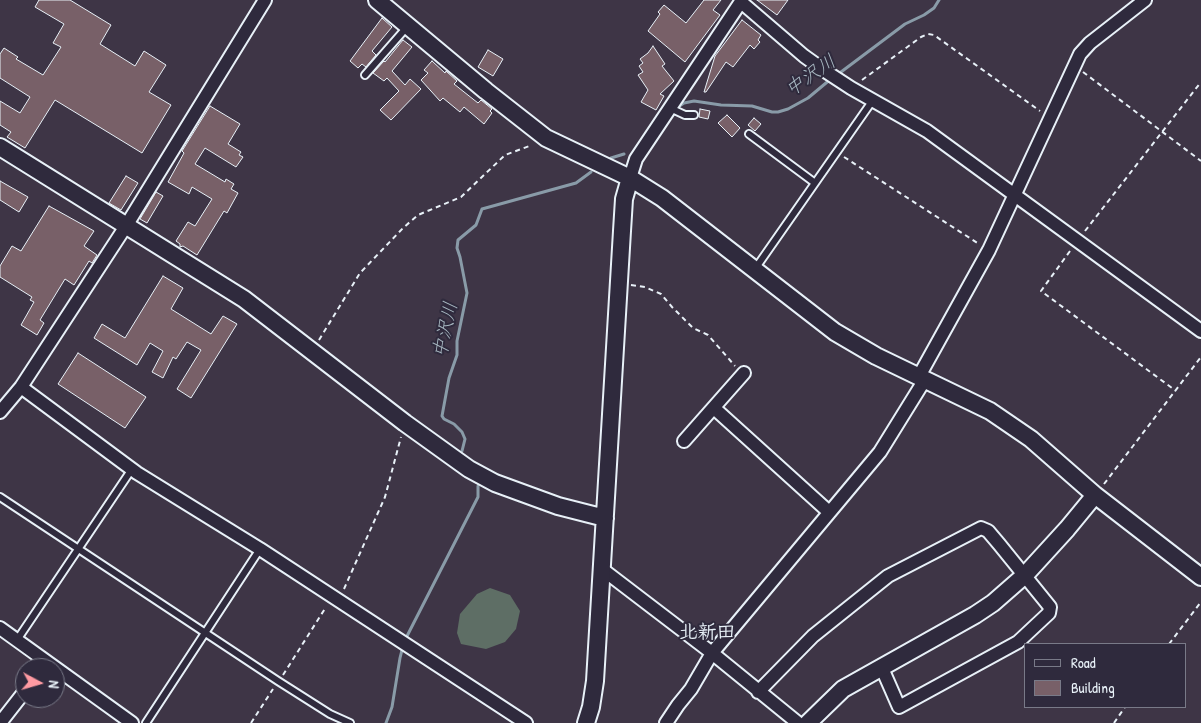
<!DOCTYPE html>
<meta charset="utf-8">
<style>
body{margin:0}
#map{position:relative;width:1201px;height:723px;overflow:hidden;background:#3e3546;font-family:"Patrick Hand",sans-serif}
canvas{display:block}
.legend{position:absolute;left:1024px;top:643px;width:162px;height:65px;box-sizing:border-box;background:#2f2a3d;border:1px solid #797a88;margin:0;padding:6px 9px;list-style:none;font-size:15px;color:#e8f1f8}
.legend li{display:flex;align-items:center;gap:10px;height:25px}
.legend b{width:25px;border:1px solid #797a88}
.north{position:absolute;left:15px;top:658px;width:50px;height:50px;box-sizing:border-box;background:#2f2a3d;border:1px solid #797a88;border-radius:50%;rotate:96deg;font-size:14px;font-weight:700;line-height:20px;text-align:center;color:#e8f1f8}
.north::after{content:'';display:block;margin:auto;width:18px;height:22px;background:#ff9aa2;clip-path:polygon(50% 0,100% 100%,50% 72%,0 100%)}
</style>
<div id="map">
<canvas width="1201" height="723"></canvas>
<ul class="legend">
<li><b style="height:6px;background:#2f2a3d"></b>Road</li>
<li><b style="height:14px;background:#786068"></b>Building</li>
</ul>
<div class="north">N</div>
</div>
<script>
const g = document.querySelector('canvas').getContext('2d');
g.lineJoin = 'round';
function fill(path, color) {
  g.fillStyle = color;
  g.fill(path, 'evenodd');
}
function poly(rows) {
  const path = new Path2D();
  for (const r of rows) {
    path.moveTo(r[0], r[1]);
    for (let i = 2; i < r.length; i += 2) path.lineTo(r[i], r[i + 1]);
  }
  return path;
}
function strokePath(path, color, width, dash) {
  g.strokeStyle = color;
  g.lineWidth = width;
  g.lineCap = dash ? 'butt' : 'round';
  g.setLineDash(dash || []);
  g.stroke(path);
}
function drawText(font, color, halo, rows, align = 'center') {
  g.font = font + ' "Patrick Hand","Klee One",sans-serif';
  g.lineWidth = 4;
  g.setLineDash([]);
  g.textBaseline = 'middle';
  g.strokeStyle = halo;
  g.fillStyle = color;
  for (const [text, x, y, turn = 0] of rows) {
    g.save();
    g.translate(x, y);
    g.rotate((+turn || 0) * Math.PI / 180);
    g.textAlign = isNaN(turn) ? turn : align;
    if (halo) g.strokeText(text, 0, 0);
    g.fillText(text, 0, 0);
    g.restore();
  }
}
const green = poly([
 [490,588,510,595,520,611,516,629,505,642,486,649,461,644,457,633,460,614,477,594]
]);
const stream = poly([
 [837,75,905,24,924,15,934,8,939,0],
 [678,107,684,103,694,101,721,105,752,106,772,112,778,112,788,109,808,98,832,78],
 [611,158,624,154],
 [462,451,465,439,462,432,454,424,444,419,442,416,449,378,457,355,457,341,467,293,460,257,457,248,458,240,476,225,482,209,576,183,591,172],
 [405,640,478,497,478,486],
 [386,723,392,707,400,658,403,646]
]);
const building = poly([
 [39,0,70,0,111,25,100,44,135,66,144,51,166,65,149,92,171,105,142,153,55,100,25,148,7,137,11,132,0,125,0,101,20,113,30,97,0,78,0,54,4,48,18,57,16,59,43,75,61,47,53,43,64,24,35,7,39,0],
 [704,0,721,0,713,10,720,15,685,62,648,31,660,14,658,12,664,5,686,23,704,0],
 [757,0,788,0,777,15,757,0],
 [382,18,392,27,372,51,376,55,366,67,362,64,358,68,350,61,382,18],
 [742,20,761,35,758,40,760,42,754,49,750,45,733,67,726,62,706,92,704,92,715,56,742,20],
 [403,40,412,47,392,71,405,85,410,79,421,89,391,120,380,110,399,91,387,78,384,81,373,73,384,61,385,62,403,40],
 [653,46,665,64,662,66,674,81,660,94,664,96,656,110,641,102,648,90,638,75,643,72,639,66,643,63,640,59,648,53,653,46],
 [488,50,503,59,493,76,478,67,488,50],
 [432,61,445,73,446,71,457,81,454,84,478,103,481,100,492,109,490,111,492,113,484,124,464,107,460,112,443,98,440,101,421,80,428,73,424,70,432,61],
 [210,106,240,124,228,144,241,152,239,155,243,157,236,167,205,148,195,164,225,182,226,179,234,184,231,189,238,193,227,213,224,211,197,255,183,246,180,247,180,244,176,241,188,222,195,226,212,199,192,187,189,194,168,182,184,153,182,151,210,106],
 [700,109,710,111,708,119,699,117,700,109],
 [727,115,740,128,732,137,718,123,727,115],
 [754,118,761,124,755,131,748,125,754,118],
 [126,176,138,183,121,210,109,203,126,176],
 [0,181,28,197,19,212,0,200,0,181],
 [156,192,163,196,147,223,140,219,156,192],
 [49,206,94,231,84,246,97,255,92,263,89,261,74,285,65,279,40,320,44,323,37,335,21,325,34,302,30,300,32,297,0,277,0,266,12,246,21,251,49,206],
 [163,276,183,288,171,309,211,334,223,316,237,324,191,398,177,389,201,350,187,342,176,359,173,357,163,378,152,372,163,351,150,343,137,365,94,338,102,324,125,338,163,276],
 [78,353,146,397,125,428,58,384,78,353]
]);
const path = poly([
 [1083,72,1201,161],
 [862,80,921,37,928,34,934,35,1040,111],
 [844,157,979,244],
 [1085,231,1201,82],
 [1070,251,1041,291,1176,391],
 [631,285,645,287,661,294,672,307,693,328,708,335,735,366],
 [319,340,360,273,403,228,418,215,461,197,505,155,532,145],
 [1104,484,1201,357],
 [344,589,385,497,401,437],
 [1169,644,1201,602],
 [283,675,326,607],
 [251,723,273,689],
 [1114,723,1125,707]
]);
const service = poly([
 [365,75,407,27],
 [670,108,685,115,694,115],
 [749,134,815,183],
 [755,269,873,100],
 [0,497,278,681,330,714,350,723],
 [17,640,132,469],
 [146,723,260,549]
]);
const minor = poly([
 [741,2,804,56,825,71,851,88,927,131,1201,331],
 [630,178,636,159,742,0],
 [918,378,989,250,1080,54,1090,43,1145,0],
 [21,387,137,473,260,549,526,723],
 [714,408,829,512],
 [0,412,21,387,126,226,265,0],
 [684,441,744,373],
 [602,569,712,653,798,723],
 [0,628,132,723],
 [758,692,813,636,888,576,981,528,988,531,999,544,1050,607,1049,613,1018,642,899,707,881,666],
 [0,723,25,691],
 [666,723,678,705,691,689,712,653,880,452,924,381]
]);
const tertiary = poly([
 [377,0,486,91,546,138,630,178,662,198,835,332,876,356,990,411,1031,439,1095,495,1201,577],
 [0,147,244,299,405,423,469,469,495,483,558,506,605,518],
 [586,723,591,707,595,681,622,231,624,199,630,178],
 [808,723,843,689,975,615,993,603,1025,575,1067,529,1095,495]
]);
const waterNames = [
 ["中沢川",811,76,-35],
 ["中沢川",446,330,-78]
];
const neighbourhoodNames = [
 ["北新田",707,633]
];
fill(green, '#5e6e65');
strokePath(stream, '#899ba8', 3);
fill(building, '#786068');
strokePath(building, '#e8f1f8', 1);
strokePath(service, '#e8f1f8', 10);
strokePath(minor, '#e8f1f8', 16);
strokePath(tertiary, '#e8f1f8', 20);
strokePath(path, '#e8f1f8', 2, [5, 4]);
strokePath(service, '#2f2a3d', 6);
strokePath(minor, '#2f2a3d', 12);
strokePath(tertiary, '#2f2a3d', 16);
drawText('italic 19px', '#a8b8c2', '#2f2a3d', waterNames);
drawText('bold 19px', '#e8f1f8', '#2f2a3d', neighbourhoodNames);
</script>
